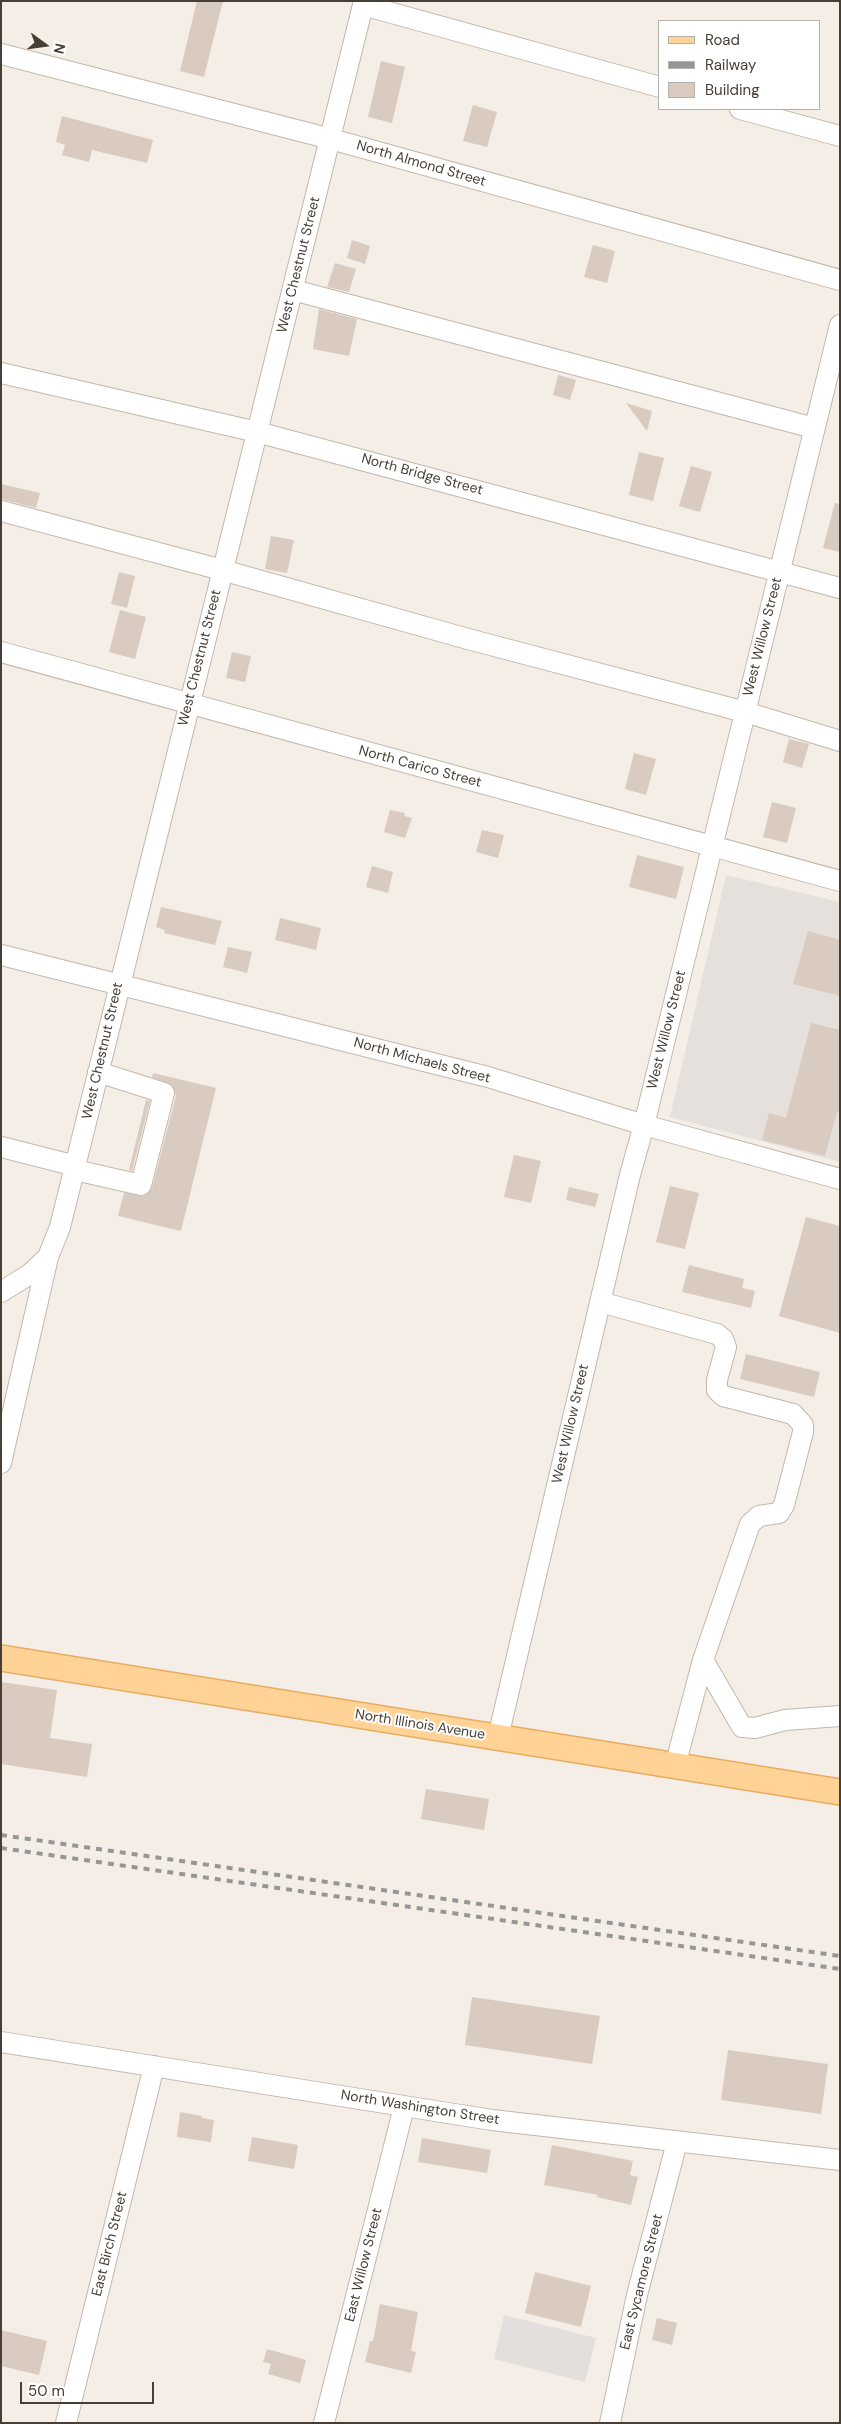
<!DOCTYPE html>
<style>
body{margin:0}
#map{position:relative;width:841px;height:2424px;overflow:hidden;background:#f4eee7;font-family:"DM Sans",sans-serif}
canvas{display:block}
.frame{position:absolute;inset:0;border:2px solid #473e35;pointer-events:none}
.legend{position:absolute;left:658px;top:20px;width:162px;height:90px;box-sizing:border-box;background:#fff;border:1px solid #b5b2ae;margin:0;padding:6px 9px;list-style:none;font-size:15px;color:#473e35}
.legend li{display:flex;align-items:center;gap:10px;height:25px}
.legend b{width:25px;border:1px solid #b5b2ae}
.north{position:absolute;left:20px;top:20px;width:50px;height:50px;-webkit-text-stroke:4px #fff;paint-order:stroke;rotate:104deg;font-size:14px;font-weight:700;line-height:20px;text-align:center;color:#473e35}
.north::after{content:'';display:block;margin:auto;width:18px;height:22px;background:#473e35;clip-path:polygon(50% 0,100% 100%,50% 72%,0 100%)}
.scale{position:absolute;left:20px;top:2382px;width:134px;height:22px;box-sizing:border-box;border:2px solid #473e35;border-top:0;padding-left:6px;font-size:15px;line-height:18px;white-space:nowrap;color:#473e35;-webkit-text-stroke:4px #fff;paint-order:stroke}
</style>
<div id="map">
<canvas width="841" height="2424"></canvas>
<div class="frame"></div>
<ul class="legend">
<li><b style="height:6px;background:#ffd295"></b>Road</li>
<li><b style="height:6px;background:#969696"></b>Railway</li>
<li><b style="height:14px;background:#d9cbbf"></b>Building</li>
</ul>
<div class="north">N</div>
<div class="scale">50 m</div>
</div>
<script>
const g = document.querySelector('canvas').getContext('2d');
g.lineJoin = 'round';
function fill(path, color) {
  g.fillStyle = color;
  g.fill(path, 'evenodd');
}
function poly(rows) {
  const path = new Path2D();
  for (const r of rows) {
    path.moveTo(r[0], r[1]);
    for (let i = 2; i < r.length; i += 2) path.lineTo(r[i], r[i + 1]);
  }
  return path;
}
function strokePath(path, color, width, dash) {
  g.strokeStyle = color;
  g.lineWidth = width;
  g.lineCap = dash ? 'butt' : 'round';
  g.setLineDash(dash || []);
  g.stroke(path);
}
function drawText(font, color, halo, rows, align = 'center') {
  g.font = font + ' "DM Sans",sans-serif';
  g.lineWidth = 4;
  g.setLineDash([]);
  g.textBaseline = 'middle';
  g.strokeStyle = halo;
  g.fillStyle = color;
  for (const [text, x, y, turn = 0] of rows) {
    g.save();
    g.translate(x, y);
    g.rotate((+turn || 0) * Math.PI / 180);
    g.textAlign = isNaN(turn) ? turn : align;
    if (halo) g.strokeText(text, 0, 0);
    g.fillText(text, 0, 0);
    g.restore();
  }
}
const industrial = poly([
 [726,875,840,902,840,1162,670,1117]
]);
const parking = poly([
 [504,2315,596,2338,585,2382,494,2359]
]);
const building = poly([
 [197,1,223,1,204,77,180,71],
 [381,61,405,67,392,123,368,117],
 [473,105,497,112,487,147,463,141],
 [62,116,153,140,147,163,92,150,89,162,62,155,65,145,56,142],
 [352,240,370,246,365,264,347,258],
 [593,245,615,251,607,283,584,277],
 [335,263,356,269,349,292,327,287],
 [319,309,357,319,349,356,313,349],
 [558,375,576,380,570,400,553,395],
 [626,403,652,411,647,431],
 [639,452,664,458,653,501,629,495],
 [691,466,712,472,700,512,679,506],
 [1,484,40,493,36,508,1,499],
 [835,503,840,504,840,552,823,548],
 [271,536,294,540,287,573,265,569],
 [119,572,135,576,127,608,111,604],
 [120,610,146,617,135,659,109,652],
 [232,652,251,656,245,682,226,678],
 [789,739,809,744,802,768,783,762],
 [634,753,656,759,646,795,625,789],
 [772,802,796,808,787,843,763,837],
 [390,810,405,813,404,816,412,818,405,838,384,832],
 [482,830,504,835,498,858,476,852],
 [637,855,684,867,676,899,629,887],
 [372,866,393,872,388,893,366,887],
 [161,907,222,921,215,945,164,933,165,930,156,927],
 [280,918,321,928,316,950,275,940],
 [808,931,840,940,840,996,793,984],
 [228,947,252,952,247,973,223,967],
 [811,1023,840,1030,840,1113,837,1112,825,1156,762,1140,769,1113,786,1118],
 [153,1073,216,1088,181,1231,118,1216,124,1193,144,1196,152,1188,176,1096,172,1085,152,1077],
 [146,1100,150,1101,132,1171,129,1170],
 [514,1155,541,1161,531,1203,504,1197],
 [670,1186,699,1193,685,1249,656,1242],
 [569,1187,599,1194,595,1207,566,1200],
 [806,1217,840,1226,840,1333,779,1316],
 [689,1265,744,1279,742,1288,755,1291,751,1308,682,1292],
 [746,1354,820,1372,814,1397,740,1379],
 [1,1682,57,1690,50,1738,92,1744,87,1777,1,1764],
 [426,1789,489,1799,484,1830,421,1819],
 [472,1997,600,2016,592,2064,465,2045],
 [728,2050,828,2064,821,2114,721,2100],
 [180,2112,202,2116,202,2118,214,2120,211,2142,177,2137],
 [252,2137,298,2145,294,2169,248,2161],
 [422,2138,491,2150,487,2173,418,2162],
 [552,2145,633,2161,630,2175,638,2177,631,2205,597,2197,598,2195,544,2185],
 [535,2272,591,2286,581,2327,525,2313],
 [380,2304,418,2312,411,2351,416,2352,411,2373,365,2362,370,2341,373,2341],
 [657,2318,677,2323,672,2345,652,2340],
 [1,2330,47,2341,39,2375,1,2366],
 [267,2349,306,2360,300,2383,268,2374,271,2364,263,2362]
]);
const minor = poly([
 [363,5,660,87],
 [1,54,331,139,840,280],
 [740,109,840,136],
 [293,290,814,428],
 [1,373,257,432,840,588],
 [1,511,222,570,468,639,745,712,840,741],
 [1,652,840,881],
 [1,955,488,1077,644,1125,840,1179],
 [1,1147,76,1166],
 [75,1170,141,1185,164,1093,98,1072],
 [1,1292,30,1274,48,1257,60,1227,364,1],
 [600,1302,717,1334,723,1339,726,1347,717,1380,717,1390,723,1396,793,1414,803,1425,803,1432,784,1505,779,1513,759,1516,750,1524,703,1660,675,1766],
 [1,1463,48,1257],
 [703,1660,742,1727,755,1728,785,1720,840,1716],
 [498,1737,630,1175,644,1125,840,325],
 [1,2042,492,2120,840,2160],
 [66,2423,154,2066],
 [324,2423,404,2107],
 [610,2423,637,2295,677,2142]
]);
const major = poly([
 [1,1658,840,1792]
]);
const rail = poly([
 [1,1835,840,1956],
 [1,1848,840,1969]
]);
const streetNames = [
 ["North Almond Street",421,164,16],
 ["West Chestnut Street",299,265,-76],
 ["North Bridge Street",422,475,15],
 ["West Willow Street",763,637,-76],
 ["West Chestnut Street",200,658,-76],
 ["North Carico Street",420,767,15],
 ["West Willow Street",667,1030,-76],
 ["West Chestnut Street",103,1051,-77],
 ["North Michaels Street",422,1061,15],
 ["West Willow Street",571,1424,-77],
 ["North Illinois Avenue",420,1725,9],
 ["North Washington Street",420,2108,9],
 ["East Birch Street",110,2244,-76],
 ["East Willow Street",364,2265,-76],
 ["East Sycamore Street",642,2282,-76]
];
fill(industrial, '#e6e0dc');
fill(parking, '#e2dfdc');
fill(building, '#d9cbbf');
strokePath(minor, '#c3b7ac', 22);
strokePath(major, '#e8ac61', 28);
strokePath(minor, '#fff', 20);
strokePath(major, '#ffd295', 25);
strokePath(rail, '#969696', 4, [6, 6]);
drawText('14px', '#473e35', '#fff', streetNames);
</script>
